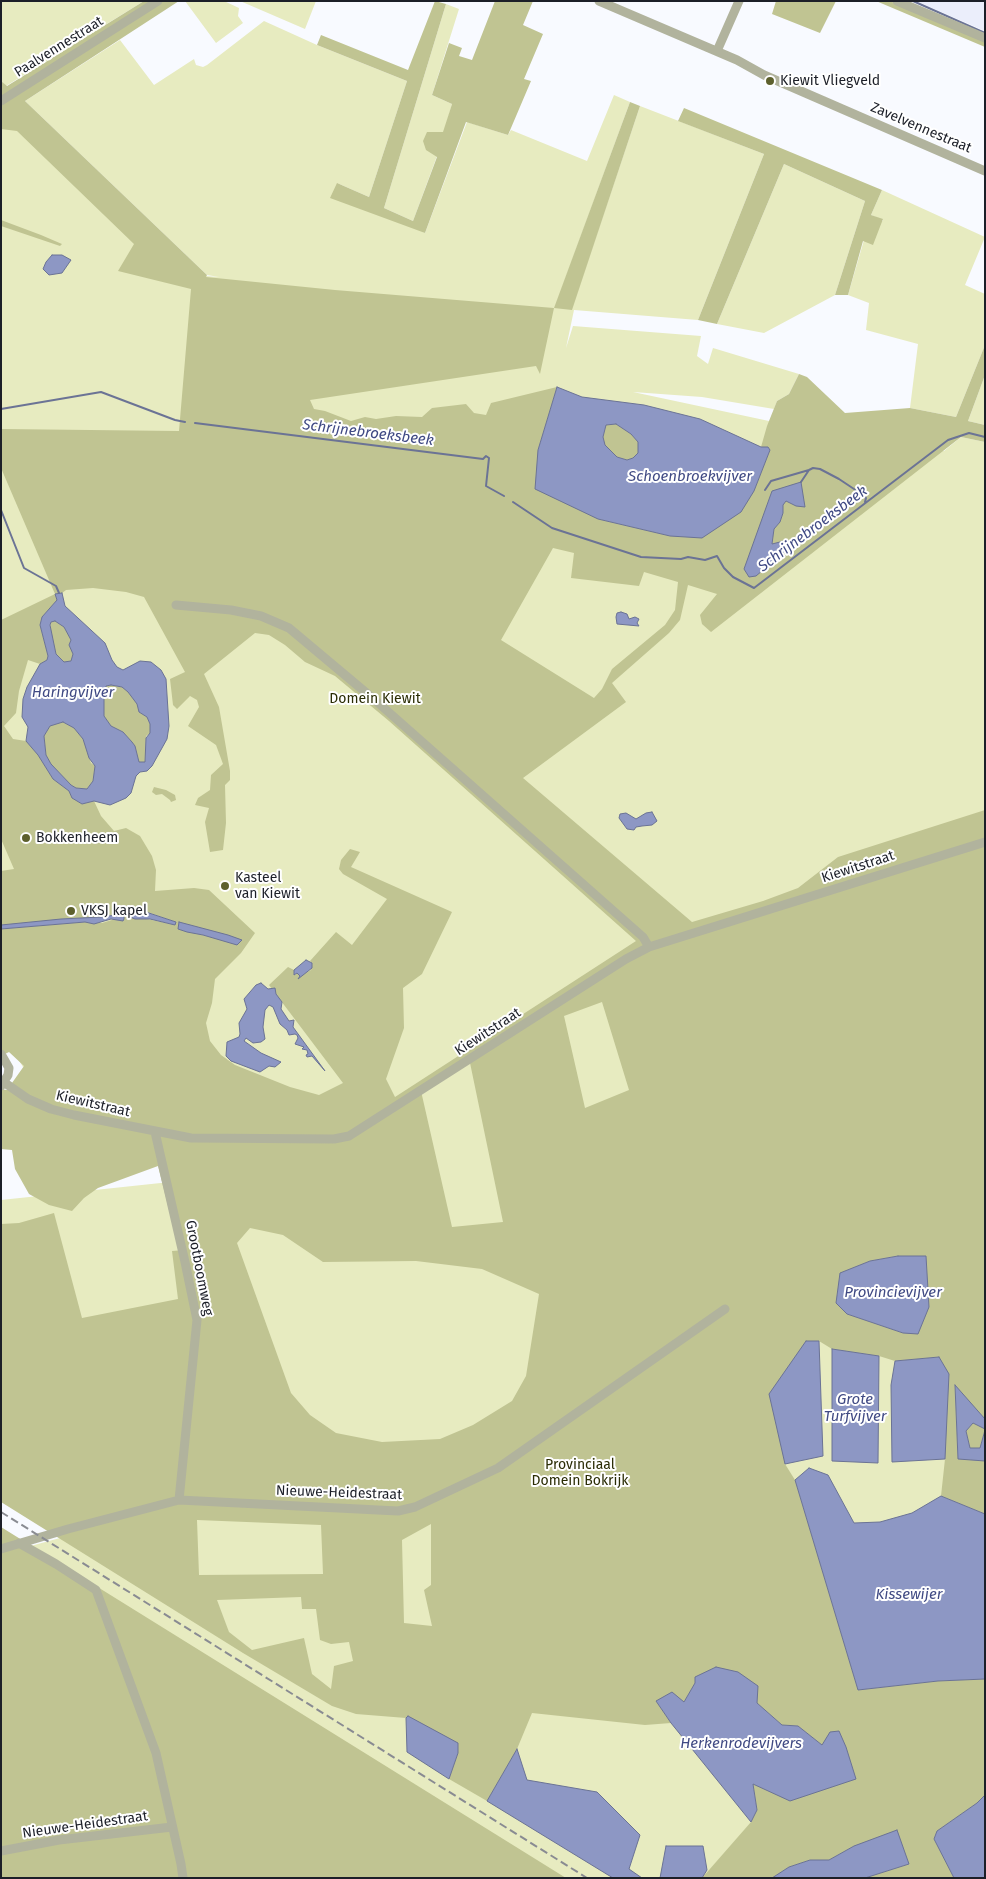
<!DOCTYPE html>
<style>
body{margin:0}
#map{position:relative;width:986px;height:1879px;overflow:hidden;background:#f8faff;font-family:"Fira Sans",sans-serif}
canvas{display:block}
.frame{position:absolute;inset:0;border:2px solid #1c1f28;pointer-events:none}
</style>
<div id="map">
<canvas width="986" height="1879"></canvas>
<div class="frame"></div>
</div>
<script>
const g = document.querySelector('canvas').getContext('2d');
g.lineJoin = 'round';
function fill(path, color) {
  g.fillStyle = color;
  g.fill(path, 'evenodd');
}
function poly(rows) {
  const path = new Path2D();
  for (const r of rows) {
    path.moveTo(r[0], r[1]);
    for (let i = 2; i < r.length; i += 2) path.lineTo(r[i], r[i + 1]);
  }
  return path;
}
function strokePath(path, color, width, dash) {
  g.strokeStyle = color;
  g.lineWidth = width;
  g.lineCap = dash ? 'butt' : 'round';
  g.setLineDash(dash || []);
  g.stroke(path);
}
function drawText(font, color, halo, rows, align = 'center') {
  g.font = font + ' "Fira Sans",sans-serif';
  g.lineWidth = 4;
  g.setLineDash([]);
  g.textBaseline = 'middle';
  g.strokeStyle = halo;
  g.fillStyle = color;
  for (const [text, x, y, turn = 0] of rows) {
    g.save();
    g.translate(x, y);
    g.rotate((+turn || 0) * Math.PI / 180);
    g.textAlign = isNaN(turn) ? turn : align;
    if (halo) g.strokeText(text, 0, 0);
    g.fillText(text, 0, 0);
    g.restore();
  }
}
const built = poly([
 [916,1,985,1,985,31]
]);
const green = poly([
 [1,1,144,1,6,86,1,81],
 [185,1,224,1,239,8,238,16,243,23,216,43],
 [240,1,316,1,305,29],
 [446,4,459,9,432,95,452,104,437,156,413,221,384,208],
 [264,21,317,45,407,81,369,197,337,183,425,233,467,122,508,135,511,130,587,161,614,95,630,102,555,307,572,308,640,106,764,154,698,320,574,310,566,348,573,326,701,336,697,356,708,364,713,348,799,374,789,394,777,401,774,409,702,397,633,392,783,424,944,451,961,437,985,442,985,1878,1,1878,1,1554,60,1538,1,1501,1,1200,292,1169,104,1130,23,1067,1,1032,1,110,206,276,219,277,207,275,25,101,120,40,154,85,194,59,196,65,203,67,207,65],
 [784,164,865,201,835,295,764,333,717,324],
 [882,190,985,237,965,285,985,294,985,345,956,417,910,408,918,344,866,330,869,303,848,295,864,240,883,220,871,215],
 [985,375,985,425,968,421]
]);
const forest = poly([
 [144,1,179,1,25,101,207,275,206,277,335,290,554,308,630,102,640,106,572,310,554,308,540,374,536,366,310,400,314,409,325,411,351,421,365,417,376,419,396,416,422,417,432,408,466,404,474,413,486,415,491,403,557,387,538,450,598,519,670,536,754,491,770,450,768,447,761,447,767,426,777,401,789,394,799,374,807,377,845,413,910,408,956,417,985,345,985,375,968,421,985,425,985,442,961,437,711,632,702,624,700,615,717,594,688,585,680,620,669,633,612,683,626,702,523,778,692,922,763,901,798,888,838,857,985,810,985,1419,955,1386,958,1458,985,1461,985,1514,941,1496,945,1459,939,1357,895,1361,879,1356,832,1349,819,1341,785,1464,795,1480,858,1690,938,1681,985,1679,985,1795,977,1803,937,1831,934,1839,954,1878,865,1878,909,1864,854,1846,829,1860,810,1860,789,1867,772,1878,702,1878,751,1822,757,1810,753,1784,822,1745,798,1726,782,1725,757,1703,695,1683,684,1702,656,1701,671,1723,645,1725,532,1713,517,1749,487,1801,449,1779,458,1753,408,1716,406,1718,356,1714,332,1706,243,1653,1,1502,1,1224,19,1223,54,1213,82,1318,178,1299,172,1251,185,1250,169,1210,158,1166,98,1188,84,1198,72,1211,49,1205,29,1194,15,1169,12,1150,1,1149,1,1089,7,1090,24,1066,9,1052,1,1056,1,929,85,922,102,923,115,919,123,920,123,915,1,925,1,871,14,869,1,839,1,620,55,594,1,468,1,429,179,431,191,289,118,271,134,244,17,131,1,129,1,81,7,86],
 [772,491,796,506,786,501,782,505,783,513,780,522,774,529,772,544,757,535],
 [553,548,574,553,571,578,639,586,644,572,678,582,675,610,665,625,612,669,602,689,594,698,501,640],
 [93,588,126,592,144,597,185,672,170,679,173,705,177,709,190,696,197,700,199,707,188,726,216,745,223,764,211,775,210,790,198,798,195,805,209,808,205,822,210,852,223,850,226,823,225,785,230,780,230,771,219,707,204,674,255,633,269,635,285,645,305,662,335,676,389,721,636,941,395,1097,386,1079,404,1028,403,988,422,974,452,912,351,867,360,852,350,849,341,860,339,869,343,874,387,899,352,945,336,932,310,961,312,963,311,970,300,976,297,973,295,975,294,970,288,967,269,985,343,1083,319,1095,290,1087,235,1065,221,1055,210,1041,206,1023,212,1003,215,979,241,953,255,933,209,890,194,888,155,891,156,870,152,856,140,836,126,828,114,831,101,816,94,801,82,804,72,798,69,791,53,779,38,755,26,741,13,739,4,726,16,713,19,691,28,660,40,664,47,660,48,656,40,625,42,617,57,600,56,594,62,593,66,590],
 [143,911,153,914,176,922,171,924,142,918,135,919,131,915],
 [191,925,216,934,228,935,227,941,178,929],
 [602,1002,629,1090,585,1108,564,1016],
 [469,1058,503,1222,452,1227,421,1091],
 [250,1228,283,1235,323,1262,416,1261,482,1269,539,1294,526,1376,512,1401,473,1425,440,1439,382,1442,336,1433,310,1415,291,1393,237,1243],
 [898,1256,903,1333,847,1314,836,1303,841,1273,870,1261],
 [197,1520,321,1525,323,1574,199,1575],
 [431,1524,431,1585,424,1590,432,1626,404,1623,402,1540],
 [301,1597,302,1609,316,1609,320,1640,331,1644,349,1642,353,1661,334,1666,331,1689,312,1674,304,1638,252,1650,229,1632,217,1600],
 [435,1,446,4,384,208,413,221,437,157,426,150,423,141,427,132,443,132,452,104,432,95,449,43,462,48,459,56,472,60,495,1,533,1,523,25,543,34,524,79,531,81,508,135,466,122,425,233,330,198,337,183,369,197,407,81,317,45,321,35,408,70],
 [776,1,836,1,820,33,772,14],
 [876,1,890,1,985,42,985,47],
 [684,108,882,190,871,215,883,219,873,245,863,241,848,295,835,295,865,201,784,164,717,324,698,320,764,154,678,121],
 [1,220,41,235,62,244,60,246,1,226],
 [616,424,631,434,638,442,638,453,633,458,627,460,617,457,604,445,603,437,606,425],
 [55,621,64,627,71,640,69,645,73,654,71,661,64,663,56,654,50,630,51,622],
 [110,685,122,687,128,692,137,704,139,712,147,717,150,724,150,733,146,736,145,762,139,762,135,746,132,742,123,732,111,726,104,716,104,699,106,686],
 [63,722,74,728,83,739,91,763,95,766,93,781,87,789,76,788,71,785,51,764,46,755,44,736,50,726],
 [154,787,166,790,175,795,176,800,171,802,170,800,162,794,156,795,152,792],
 [973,1423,985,1429,980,1448,970,1448,966,1431],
 [1,1527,566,1878,1,1878]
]);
const water = poly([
 [52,255,62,255,71,260,62,273,49,275,43,269,46,262,52,255],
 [557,387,582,397,644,405,700,419,761,447,768,447,770,450,754,491,741,512,702,538,670,536,598,519,535,489,538,450,557,387],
 [616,424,631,434,638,442,638,453,633,458,627,460,617,457,605,445,603,437,606,425,616,424],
 [801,482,805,507,796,506,786,501,783,505,783,513,780,522,774,529,772,544,788,540,789,548,756,576,749,577,744,569,772,491,801,482],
 [62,593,65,606,105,643,112,660,117,667,123,670,140,661,151,662,161,670,166,679,169,726,167,739,152,766,147,771,140,772,136,776,131,793,126,798,110,805,94,801,82,804,72,798,69,791,53,779,38,755,26,741,28,727,22,717,23,699,27,687,40,664,47,660,48,656,40,625,42,617,57,600,55,594,62,593],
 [55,621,64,627,71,640,69,645,73,654,71,661,64,662,56,654,50,625,51,622,55,621],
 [111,685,122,687,128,692,137,704,139,712,147,717,150,724,150,733,146,738,145,762,139,762,135,746,132,742,123,732,111,726,104,716,104,699,106,686,111,685],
 [63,722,74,728,83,739,89,758,95,766,93,781,87,789,76,788,71,785,51,764,46,755,44,736,50,726,63,722],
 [621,612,627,614,629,619,635,617,639,619,637,623,639,626,617,624,616,617,617,613,621,612],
 [652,812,657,821,652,825,642,826,636,827,634,830,627,829,619,818,620,814,626,813,636,819,646,813,652,812],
 [143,911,176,922,175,925,150,919,135,919,130,917,131,915,143,911],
 [116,915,124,915,124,919,123,921,111,919,94,924,85,922,1,929,1,925,61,919,101,917,116,915],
 [179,922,228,935,242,940,237,945,203,935,187,932,178,929,179,922],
 [306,960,312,963,312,968,298,979,300,976,297,973,294,975,294,970,306,960],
 [261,983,268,989,275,988,276,994,282,1002,281,1009,289,1021,294,1020,293,1027,325,1071,312,1056,307,1057,306,1055,308,1054,307,1050,302,1049,304,1047,295,1044,298,1038,297,1035,295,1034,289,1035,287,1030,280,1024,273,1007,269,1005,265,1010,263,1027,265,1039,261,1042,253,1043,246,1038,244,1041,261,1053,281,1062,275,1067,269,1066,260,1072,231,1061,226,1056,227,1042,239,1037,240,1034,239,1023,247,1009,244,999,256,985,261,983],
 [898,1256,926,1256,929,1307,918,1334,903,1333,847,1314,836,1303,840,1273,870,1261,898,1256],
 [806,1341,819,1341,823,1456,785,1464,769,1394,806,1341],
 [832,1349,879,1356,878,1463,832,1461,832,1349],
 [939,1357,949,1374,945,1459,892,1462,891,1385,895,1361,939,1357],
 [955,1385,985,1419,985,1429,973,1423,966,1431,970,1448,980,1448,985,1430,985,1461,958,1459,955,1385],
 [809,1468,828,1475,854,1523,880,1522,912,1513,941,1496,985,1514,985,1679,938,1681,858,1690,795,1480,809,1468],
 [716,1667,738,1672,758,1686,757,1703,782,1725,798,1726,822,1745,830,1732,839,1731,846,1747,856,1779,790,1801,753,1784,757,1810,751,1822,671,1723,656,1701,672,1692,684,1702,695,1683,695,1677,716,1667],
 [408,1716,458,1743,458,1753,449,1779,407,1752,406,1718,408,1716],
 [517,1749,527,1780,597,1792,640,1835,629,1869,642,1878,613,1878,487,1801,517,1749],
 [985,1795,985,1878,954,1878,934,1839,937,1831,977,1803,985,1795],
 [897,1830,909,1864,865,1878,772,1878,789,1867,810,1860,829,1860,854,1846,897,1830],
 [666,1846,703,1846,707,1870,702,1878,660,1878,666,1846]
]);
const stream = poly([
 [913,1,985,33],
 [1,409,101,392,175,420,185,422],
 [195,423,483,459,486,456,489,458,486,486,504,496],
 [801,482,809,470,813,468,820,469,839,479,863,495,866,498,865,502],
 [765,490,771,481,809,470],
 [513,502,552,528,641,557,681,559,688,557,705,560,717,556,724,568,733,577,754,588,948,440,969,433,985,437],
 [1,510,24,568,56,586,59,593]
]);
const minor = poly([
 [599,1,737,60,764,75,985,171],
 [897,1,985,38],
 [717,51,739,1],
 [1,101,158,1],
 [176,605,231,610,261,616,289,628,376,701,643,937,649,947],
 [1,1054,9,1068,8,1075,1,1086],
 [5,1083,28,1099,51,1109,74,1115,191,1138,334,1139,349,1136,626,959,649,947,985,842],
 [155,1132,185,1262,197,1320,179,1500],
 [19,1543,56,1564,96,1590,156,1753,181,1864,183,1878],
 [1,1549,68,1529,179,1500,398,1511,415,1507,498,1468,725,1309],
 [1,1851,59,1840,172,1827]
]);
const rail = poly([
 [1,1512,587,1878]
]);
const markers = [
 [770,81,5,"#5d602d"],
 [26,838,5,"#5d602d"],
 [225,886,5,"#5d602d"],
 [71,911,5,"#5d602d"]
];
const streetNames = [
 ["Paalvennestraat",59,47,-32],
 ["Zavelvennestraat",921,128,23],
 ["Kiewitstraat",858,867,-18],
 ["Kiewitstraat",488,1032,-33],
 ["Kiewitstraat",93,1104,13],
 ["Grootboomweg",199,1268,79],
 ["Nieuwe-Heidestraat",339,1493,2],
 ["Nieuwe-Heidestraat",85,1825,-8]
];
const poiNames = [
 ["Kiewit Vliegveld",780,81],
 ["Bokkenheem",36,838],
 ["Kasteel",235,878],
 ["van Kiewit",235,894],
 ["VKSJ kapel",81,911]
];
const parkNames = [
 ["Domein Kiewit",375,699],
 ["Provinciaal",580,1465],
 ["Domein Bokrijk",580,1481]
];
const waterNames = [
 ["Schrijnebroeksbeek",368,433,7],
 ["Schoenbroekvijver",690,477],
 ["Schrijnebroeksbeek",813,529,-37],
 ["Haringvijver",73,693],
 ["Provincievijver",893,1293],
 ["Grote",855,1400],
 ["Turfvijver",855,1417],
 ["Kissewijer",909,1595],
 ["Herkenrodevijvers",741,1744]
];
fill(built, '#ebeefb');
fill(green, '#e7ebc0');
fill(forest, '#c0c492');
fill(water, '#8d97c4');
strokePath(water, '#6b7395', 1);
strokePath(stream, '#6b7395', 2);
strokePath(minor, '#b1b39d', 9);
strokePath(rail, '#898b92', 2, [8, 4]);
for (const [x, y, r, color] of markers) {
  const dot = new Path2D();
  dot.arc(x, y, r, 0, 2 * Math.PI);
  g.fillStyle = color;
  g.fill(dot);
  strokePath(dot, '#fff', 2);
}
drawText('14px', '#1c1f28', '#fff', streetNames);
drawText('14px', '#1c1f28', '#fff', poiNames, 'left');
drawText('14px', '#2a2c04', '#fff', parkNames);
drawText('italic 15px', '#404a84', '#fff', waterNames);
</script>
